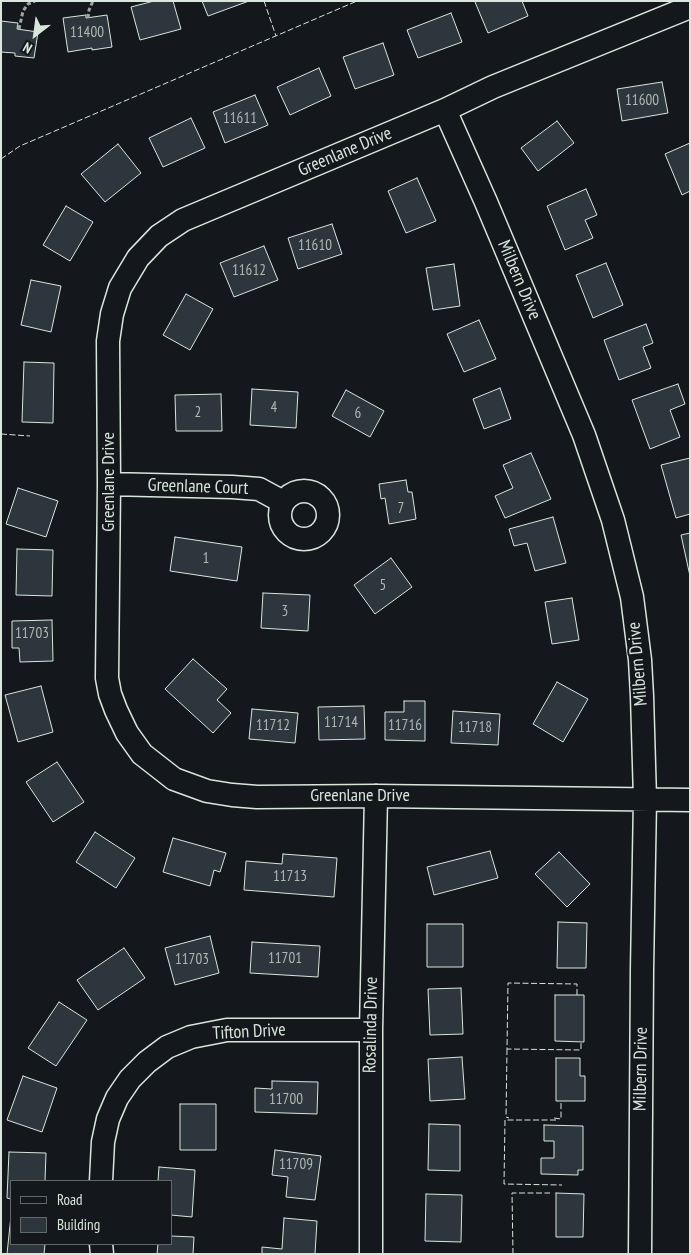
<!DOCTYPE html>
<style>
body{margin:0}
#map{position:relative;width:691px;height:1255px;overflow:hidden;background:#14181c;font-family:"PT Sans Narrow",sans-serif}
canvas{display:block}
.frame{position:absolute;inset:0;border:2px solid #d8e6dc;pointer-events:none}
.legend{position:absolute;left:10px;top:1180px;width:162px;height:65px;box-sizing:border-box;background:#14181c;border:1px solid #626a69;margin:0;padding:6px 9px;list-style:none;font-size:15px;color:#d8e6dc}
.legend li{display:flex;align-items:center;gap:10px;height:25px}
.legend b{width:25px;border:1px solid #626a69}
.north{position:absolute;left:10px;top:10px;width:50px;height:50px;-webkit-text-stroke:4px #14181c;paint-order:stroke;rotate:210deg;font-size:14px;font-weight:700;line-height:20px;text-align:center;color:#d8e6dc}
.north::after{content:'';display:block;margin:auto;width:18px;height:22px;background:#d8e6dc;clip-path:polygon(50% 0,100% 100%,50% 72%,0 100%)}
</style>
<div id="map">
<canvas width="691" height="1255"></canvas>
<div class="frame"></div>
<ul class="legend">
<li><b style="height:6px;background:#14181c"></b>Road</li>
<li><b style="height:14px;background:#2c363c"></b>Building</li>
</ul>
<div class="north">N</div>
</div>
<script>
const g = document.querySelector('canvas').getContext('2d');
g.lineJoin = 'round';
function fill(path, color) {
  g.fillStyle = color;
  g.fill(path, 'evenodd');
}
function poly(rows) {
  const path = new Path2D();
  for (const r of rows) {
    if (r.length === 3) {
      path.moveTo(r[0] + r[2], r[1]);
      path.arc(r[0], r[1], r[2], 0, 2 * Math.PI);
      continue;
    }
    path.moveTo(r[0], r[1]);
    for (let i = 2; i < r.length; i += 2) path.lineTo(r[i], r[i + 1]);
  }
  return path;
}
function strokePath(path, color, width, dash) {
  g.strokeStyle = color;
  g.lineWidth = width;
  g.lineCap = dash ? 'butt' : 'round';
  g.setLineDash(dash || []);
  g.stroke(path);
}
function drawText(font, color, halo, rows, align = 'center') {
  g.font = font + ' "PT Sans Narrow",sans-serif';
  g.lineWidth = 4;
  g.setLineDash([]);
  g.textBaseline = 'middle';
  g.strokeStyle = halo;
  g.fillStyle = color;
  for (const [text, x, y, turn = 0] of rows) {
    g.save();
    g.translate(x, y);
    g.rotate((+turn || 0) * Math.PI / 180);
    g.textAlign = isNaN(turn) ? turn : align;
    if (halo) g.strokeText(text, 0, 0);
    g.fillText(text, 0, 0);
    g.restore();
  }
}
const building = poly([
 [173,1,181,29,140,40,131,7,154,1,173,1],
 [202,1,249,1,208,16,202,1],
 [478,1,522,1,528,16,488,33,475,2,478,1],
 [451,13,462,42,418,58,407,30,451,13],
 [86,15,86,18,107,15,112,47,92,50,92,48,68,52,63,18,86,15],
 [1,21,18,23,17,29,38,32,34,58,15,56,15,53,1,52,1,21],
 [383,43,394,75,355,89,343,57,383,43],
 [319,68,331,96,290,115,277,87,319,68],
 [662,82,668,113,622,121,617,89,662,82],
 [255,95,268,125,225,143,213,112,255,95],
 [191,118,205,148,163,167,149,138,191,118],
 [557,121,574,143,538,171,521,148,557,121],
 [690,143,690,191,682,195,665,154,690,143],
 [118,144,141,173,105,202,81,174,118,144],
 [417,178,436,221,406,233,388,191,417,178],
 [586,189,597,215,585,220,593,238,565,250,547,206,586,189],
 [66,206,93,222,70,261,43,245,66,206],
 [332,224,342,254,298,269,288,238,332,224],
 [264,246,278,280,234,297,220,263,264,246],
 [606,263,623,305,593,318,576,275,606,263],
 [454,264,460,306,433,310,426,268,454,264],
 [31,280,61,286,51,332,21,325,31,280],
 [186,294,213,309,190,350,163,335,186,294],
 [479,320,496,359,464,372,447,334,479,320],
 [646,324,653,343,643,347,651,368,619,380,604,340,646,324],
 [24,362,54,363,53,423,22,422,24,362],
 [678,384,685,404,670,410,680,437,650,449,632,400,678,384],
 [500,388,511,419,484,429,473,399,500,388],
 [252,389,298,392,296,428,250,425,252,389],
 [346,390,384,411,370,437,332,416,346,390],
 [221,394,222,431,176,431,175,395,221,394],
 [531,453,551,499,505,518,495,496,513,488,503,465,531,453],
 [690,458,690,514,676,518,661,465,690,458],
 [406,480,408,492,412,492,416,519,389,524,385,498,381,499,379,484,406,480],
 [18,488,58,501,46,537,6,524,18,488],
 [553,517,566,563,535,571,527,543,514,546,509,529,553,517],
 [690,533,690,576,681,535,690,533],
 [175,537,242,547,237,581,170,571,175,537],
 [17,549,53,550,52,596,16,595,17,549],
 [391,558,412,587,375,614,354,585,391,558],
 [263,593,310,595,308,631,261,628,263,593],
 [572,598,579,640,552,644,545,602,572,598],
 [52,620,53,661,20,662,19,648,12,648,12,621,52,620],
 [193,659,227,689,217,700,231,713,213,733,165,689,193,659],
 [557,682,588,699,563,742,533,724,557,682],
 [41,686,53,732,18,742,5,695,41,686],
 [404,701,425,701,425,741,385,740,385,712,404,712,404,701],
 [364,706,365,739,319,740,318,707,364,706],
 [252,709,298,713,295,743,249,739,252,709],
 [453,711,500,714,498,745,451,743,453,711],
 [57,762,84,802,53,822,26,782,57,762],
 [95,832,135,858,116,888,76,862,95,832],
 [173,838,226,853,220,872,214,870,210,886,163,872,173,838],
 [490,851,498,878,434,895,427,867,490,851],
 [559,852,590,884,567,907,535,874,559,852],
 [283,854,337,858,334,897,244,890,246,861,282,864,283,854],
 [558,922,587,923,586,968,557,968,558,922],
 [427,924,463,924,463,967,427,967,427,924],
 [210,936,219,973,175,985,165,948,210,936],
 [252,942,320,946,318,977,250,973,252,942],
 [124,948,145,978,98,1010,77,980,124,948],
 [461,988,463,1034,430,1035,428,989,461,988],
 [555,995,584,995,584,1042,555,1041,555,995],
 [59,1002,87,1020,56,1066,28,1048,59,1002],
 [462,1057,465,1099,430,1101,428,1059,462,1057],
 [556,1058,580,1058,580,1076,585,1076,585,1101,556,1101,556,1058],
 [23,1076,57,1088,42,1132,7,1120,23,1076],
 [272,1081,318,1082,317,1114,255,1112,255,1088,272,1089,272,1081],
 [180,1104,216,1104,216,1150,180,1150,180,1104],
 [429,1124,460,1125,460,1171,428,1170,429,1124],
 [544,1125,583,1126,583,1170,578,1170,578,1175,541,1174,541,1158,554,1158,554,1141,544,1141,544,1125],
 [275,1150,321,1156,315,1200,286,1197,288,1177,272,1175,275,1150],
 [9,1152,46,1153,45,1181,11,1181,11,1199,7,1198,9,1152],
 [159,1167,195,1170,192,1217,171,1215,171,1181,158,1181,159,1167],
 [556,1193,584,1194,583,1237,556,1237,556,1193],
 [426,1194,462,1195,461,1242,425,1241,426,1194],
 [11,1216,11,1244,45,1244,44,1254,7,1254,11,1216],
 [284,1218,317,1221,315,1254,262,1254,262,1247,282,1249,284,1218],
 [171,1236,194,1237,193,1254,157,1254,158,1244,171,1244,171,1236]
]);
const path = poly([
 [153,1,153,2],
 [88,18,89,10,93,1],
 [19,29,23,11,28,4,35,1]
]);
const minor = poly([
 [690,7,493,87,445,110,183,220,159,236,138,258,120,288,112,314,108,341,109,484,107,678,110,694,116,710,127,733,142,754,174,779,207,791,232,795,257,797,376,796,690,800],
 [445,110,486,202,584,435,613,520,632,597,640,660,642,696,645,799,642,970,640,1254],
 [109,484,232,487,259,489,283,502],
 [304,515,24],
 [101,1181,103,1142,108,1119,117,1098,130,1079,147,1062,167,1047,191,1037,227,1030,371,1030],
 [101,1244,102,1254],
 [371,1254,371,1030,376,796]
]);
const fence = poly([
 [264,1,276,36],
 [1,159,20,146,357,1],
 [1,434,30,436],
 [577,995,577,984,508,983,507,1049,581,1050,581,1042],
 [507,1049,506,1117,509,1118],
 [554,1118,561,1119,561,1101],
 [556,1120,505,1120,504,1184,562,1185],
 [513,1254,512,1193,550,1193]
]);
const numberNames = [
 ["11400",87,33],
 ["11600",642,101],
 ["11611",240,119],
 ["11610",315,246],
 ["11612",249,271],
 ["4",274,408],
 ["2",198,413],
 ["6",358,414],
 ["7",401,509],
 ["1",206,559],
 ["5",383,586],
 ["3",285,612],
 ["11703",32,634],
 ["11714",341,723],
 ["11712",273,726],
 ["11716",405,726],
 ["11718",475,728],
 ["11713",290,877],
 ["11701",285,959],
 ["11703",192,960],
 ["11700",286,1100],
 ["11709",296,1165]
];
const streetNames = [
 ["Greenlane Drive",345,152,-23],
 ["Milbern Drive",519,280,67],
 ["Greenlane Drive",109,482,-90],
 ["Greenlane Court",198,487,2],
 ["Milbern Drive",638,664,-95],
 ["Greenlane Drive",360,796],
 ["Rosalinda Drive",371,1025,-89],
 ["Tifton Drive",249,1032,-3],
 ["Milbern Drive",641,1069,-89]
];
fill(building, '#2c363c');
strokePath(building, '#d8e6dc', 1);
strokePath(minor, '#d8e6dc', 25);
strokePath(path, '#9da8a2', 3, [4, 2.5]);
strokePath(minor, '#14181c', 22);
strokePath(fence, '#d8e6dc', 1, [6, 2.5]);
drawText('15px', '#adbab4', null, numberNames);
drawText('18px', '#d8e6dc', '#14181c', streetNames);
</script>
